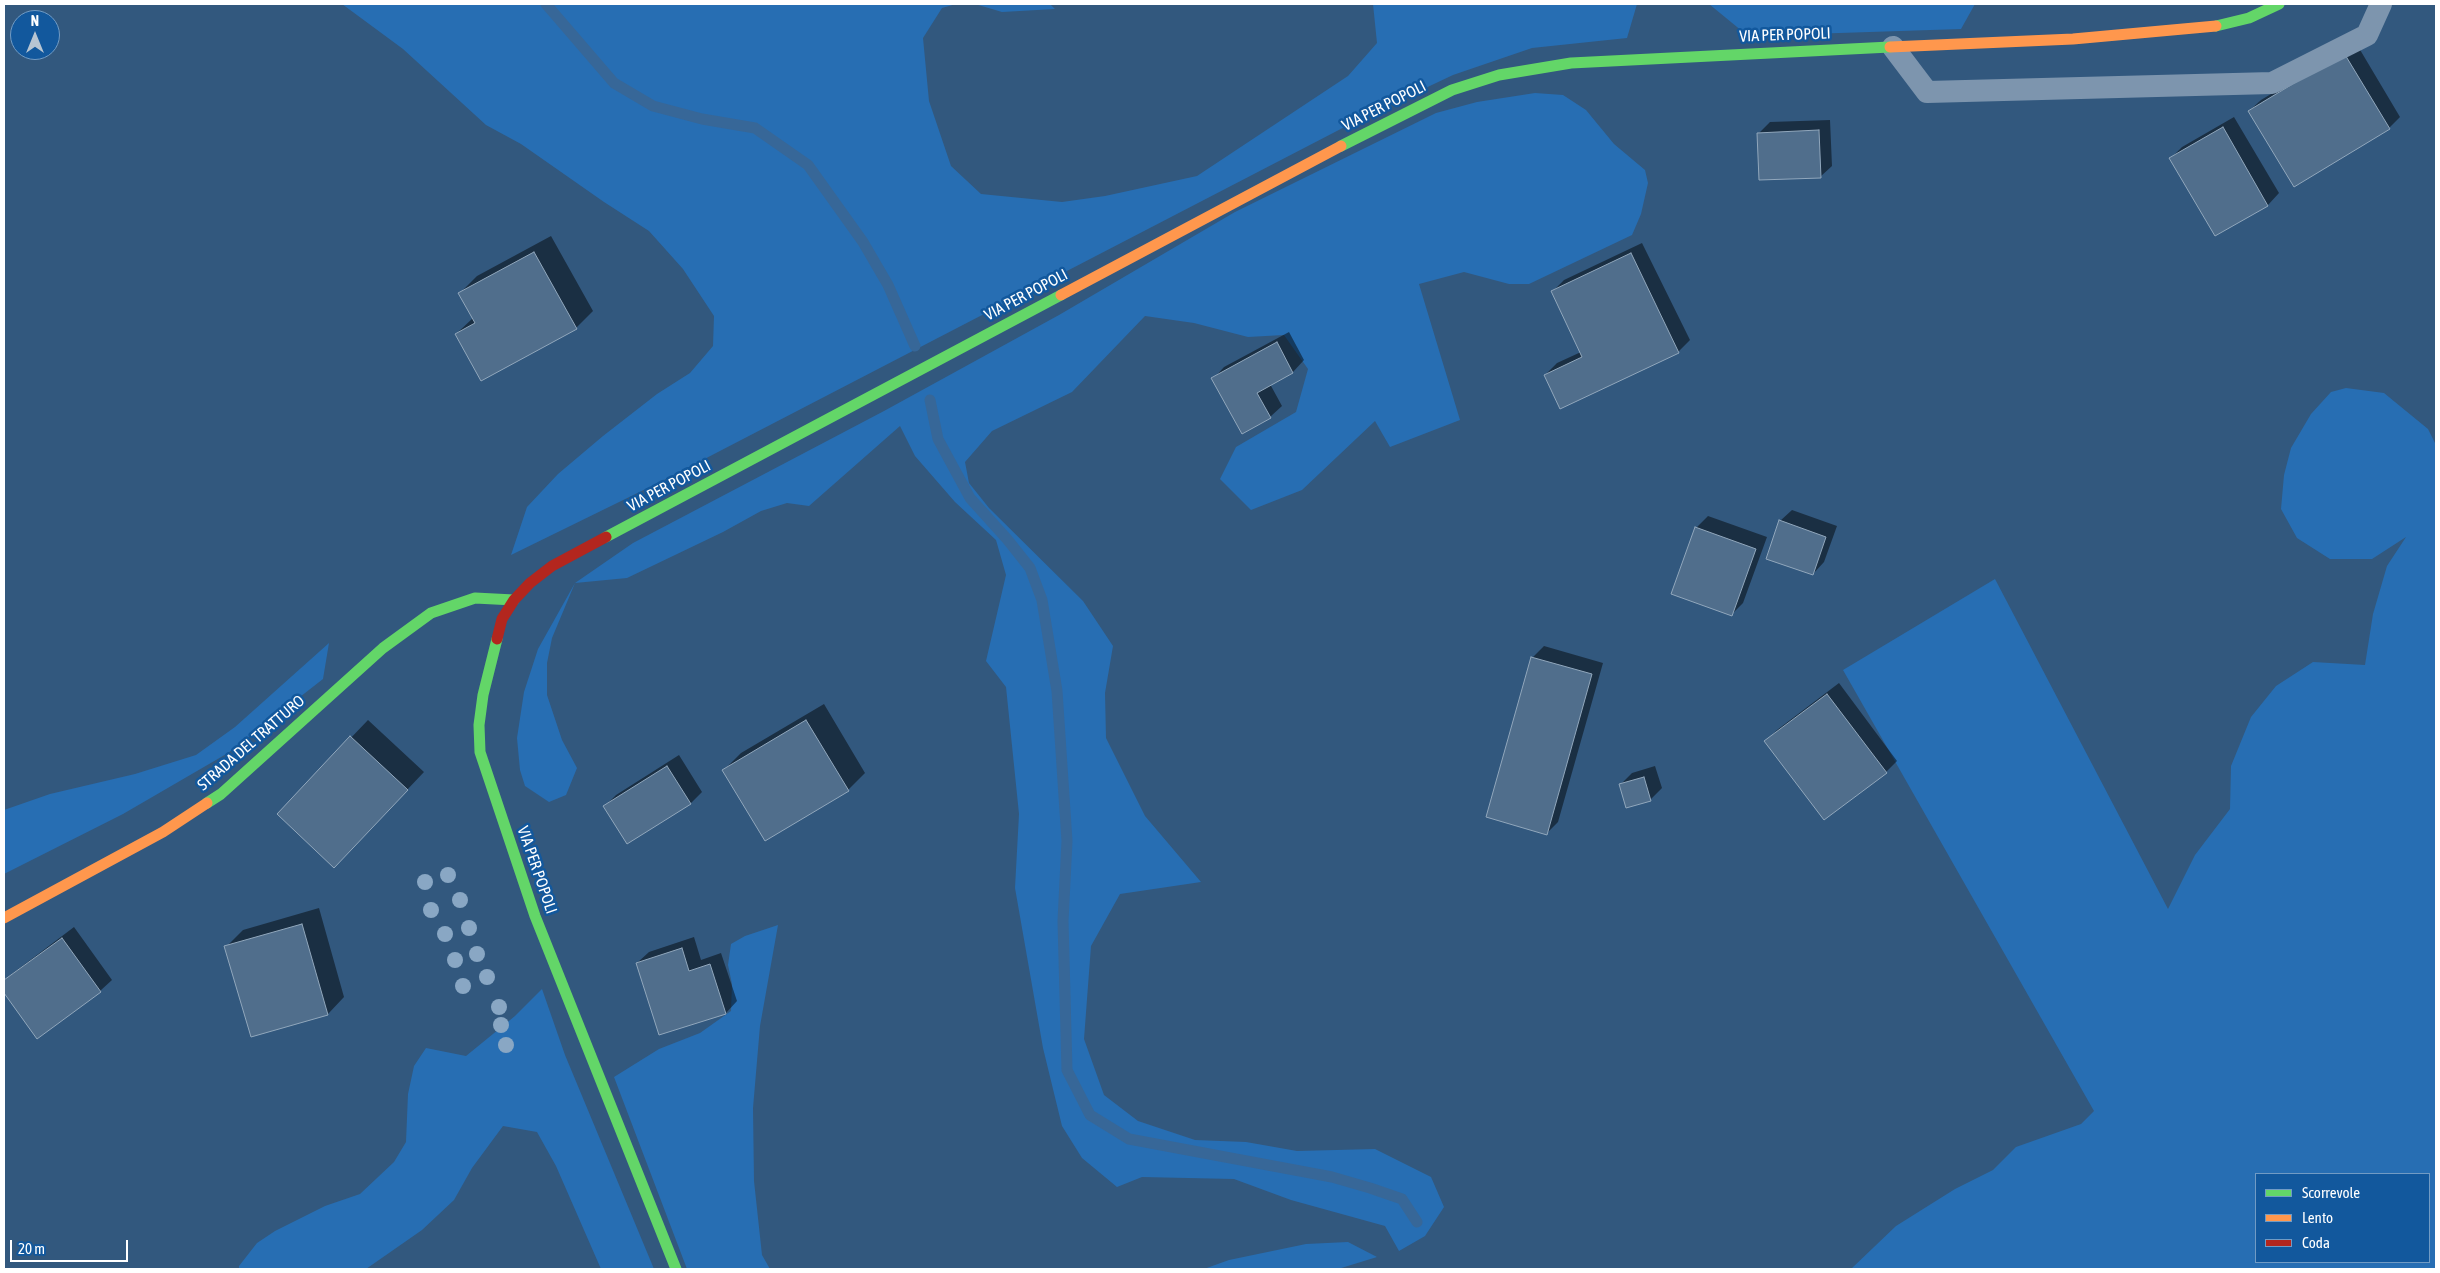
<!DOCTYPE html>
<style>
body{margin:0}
#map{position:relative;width:2440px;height:1273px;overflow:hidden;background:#32587e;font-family:"Asap Condensed",sans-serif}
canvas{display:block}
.frame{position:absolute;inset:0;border:5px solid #fff;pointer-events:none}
.legend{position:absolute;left:2255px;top:1173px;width:175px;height:90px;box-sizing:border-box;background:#12589d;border:1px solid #719bc4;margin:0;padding:6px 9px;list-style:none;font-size:15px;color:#fff}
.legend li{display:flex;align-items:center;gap:10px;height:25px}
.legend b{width:25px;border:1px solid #719bc4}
.north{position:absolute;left:10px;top:10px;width:50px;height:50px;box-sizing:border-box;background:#12589d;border:1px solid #719bc4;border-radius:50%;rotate:0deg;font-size:14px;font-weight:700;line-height:20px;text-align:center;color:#fff}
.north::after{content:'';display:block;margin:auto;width:18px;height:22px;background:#b7c5d2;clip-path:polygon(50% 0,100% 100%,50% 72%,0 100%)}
.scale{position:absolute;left:10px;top:1240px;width:118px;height:22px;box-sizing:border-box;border:2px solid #fff;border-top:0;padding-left:6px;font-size:15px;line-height:18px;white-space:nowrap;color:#fff;-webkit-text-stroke:4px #12589d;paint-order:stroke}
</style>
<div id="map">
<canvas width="2440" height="1273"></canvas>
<div class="frame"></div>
<ul class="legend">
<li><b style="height:6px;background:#63d668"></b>Scorrevole</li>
<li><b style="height:6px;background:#ff974d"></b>Lento</li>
<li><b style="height:6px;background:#b3261e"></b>Coda</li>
</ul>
<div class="north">N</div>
<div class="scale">20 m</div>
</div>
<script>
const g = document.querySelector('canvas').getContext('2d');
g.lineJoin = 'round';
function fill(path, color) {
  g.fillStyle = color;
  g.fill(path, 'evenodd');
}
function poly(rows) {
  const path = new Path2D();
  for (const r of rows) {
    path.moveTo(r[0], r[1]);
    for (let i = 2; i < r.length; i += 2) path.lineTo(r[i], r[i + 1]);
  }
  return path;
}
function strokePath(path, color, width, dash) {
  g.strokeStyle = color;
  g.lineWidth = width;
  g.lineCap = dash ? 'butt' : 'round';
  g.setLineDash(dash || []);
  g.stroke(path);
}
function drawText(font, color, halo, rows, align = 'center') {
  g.font = font + ' "Asap Condensed",sans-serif';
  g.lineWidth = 5;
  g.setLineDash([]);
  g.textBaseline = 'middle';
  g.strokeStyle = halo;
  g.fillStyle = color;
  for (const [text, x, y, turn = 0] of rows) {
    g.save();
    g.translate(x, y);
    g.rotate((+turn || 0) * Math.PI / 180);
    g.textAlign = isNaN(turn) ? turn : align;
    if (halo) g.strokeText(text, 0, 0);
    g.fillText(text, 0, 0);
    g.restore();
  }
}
const green = poly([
 [342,4,956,4,942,8,923,38,929,101,951,166,981,194,1062,202,1105,196,1197,176,1348,76,1377,43,1373,4,1637,4,1627,38,1532,48,1453,75,1360,119,664,480,511,555,527,507,558,474,603,436,657,394,690,373,713,346,714,316,683,269,649,231,604,202,521,144,486,125,403,49],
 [975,4,1050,4,1055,9,1002,12],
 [1709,4,1975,4,1961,29,1748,36],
 [1535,93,1563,95,1586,110,1614,144,1645,170,1648,183,1641,214,1632,235,1529,284,1509,284,1464,272,1419,284,1460,420,1390,447,1375,421,1302,490,1251,510,1220,479,1236,447,1296,412,1308,369,1284,335,1248,337,1194,323,1145,316,1072,392,992,431,965,462,969,483,989,508,1083,601,1113,646,1105,693,1106,738,1145,816,1201,882,1120,894,1091,946,1084,1039,1104,1095,1138,1121,1195,1140,1246,1142,1297,1151,1375,1149,1431,1177,1444,1207,1425,1236,1399,1251,1385,1226,1291,1200,1234,1179,1142,1177,1117,1187,1082,1158,1062,1126,1043,1048,1015,888,1019,814,1006,687,986,661,1006,575,996,540,955,502,915,456,900,426,809,506,787,503,761,511,723,532,627,578,575,583,552,638,547,663,547,695,562,740,577,768,566,795,549,802,525,786,520,770,517,738,524,692,538,649,575,583,633,543,884,411,1059,315,1235,212,1436,113,1477,102],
 [2346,388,2384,393,2428,429,2436,445,2436,1269,1851,1269,1896,1226,1955,1189,1993,1170,2016,1147,2081,1124,2094,1111,1843,670,1995,579,2168,909,2195,855,2230,809,2231,766,2251,717,2276,686,2313,662,2365,665,2373,614,2387,566,2406,537,2372,559,2330,559,2297,538,2281,509,2284,475,2291,448,2311,414,2331,392],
 [2256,1174,2429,1174,2429,1262,2256,1262],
 [329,643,323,679,228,753,123,814,4,874,4,810,50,794,135,774,196,755,235,727],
 [778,925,760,1026,753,1108,754,1181,762,1255,770,1269,687,1269,614,1077,659,1049,700,1033,731,1011,732,984,728,965,731,944,745,936],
 [542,989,565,1055,654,1269,601,1269,556,1166,537,1132,503,1126,472,1168,454,1200,422,1230,366,1269,239,1269,239,1266,257,1243,275,1231,325,1206,360,1194,394,1162,406,1142,408,1094,414,1066,426,1048,466,1056,515,1016],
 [1348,1242,1377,1257,1338,1269,1204,1269,1229,1260,1306,1244]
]);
const shadow = poly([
 [2356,43,2400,117,2389,128,2249,111,2261,100],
 [2234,117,2279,193,2268,205,2216,235,2171,158,2182,147],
 [1830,120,1832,166,1820,177,1758,134,1770,122],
 [551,236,593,311,576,328,456,334,474,317,460,293,477,276],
 [1642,243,1690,340,1678,352,1545,375,1557,363,1581,352,1552,292,1564,280],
 [1289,332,1304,360,1293,372,1270,384,1282,406,1270,417,1213,379,1224,367],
 [1792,510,1837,526,1824,562,1813,574,1780,521],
 [1708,516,1767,537,1743,603,1731,615,1696,528],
 [1544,646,1603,663,1558,822,1547,833,1532,658],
 [1839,683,1897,761,1886,772,1766,741,1777,730],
 [824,704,865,773,848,790,724,770,741,753],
 [368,720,424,772,351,849,278,814],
 [679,755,702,792,691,803,604,807,616,795],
 [1655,766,1662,788,1651,799,1627,806,1621,784,1632,773],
 [319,908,344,997,328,1014,226,947,243,930],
 [74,927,112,980,100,991,37,1037,4,991,4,980],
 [694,937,701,960,721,953,737,1001,726,1013,660,1034,637,963,649,952]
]);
const stream = poly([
 [546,4,614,83,653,106,702,119,755,128,808,165,863,242,888,285,915,346],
 [930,400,938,439,970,498,1007,539,1030,568,1042,600,1057,691,1067,841,1063,921,1067,1070,1090,1115,1129,1139,1332,1177,1370,1188,1402,1199,1417,1222]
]);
const building = poly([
 [2344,53,2390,129,2294,187,2248,111,2344,53],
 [2223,127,2268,206,2215,236,2169,158,2223,127],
 [1819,130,1821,178,1759,180,1757,133,1819,130],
 [534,252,577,329,481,381,455,334,475,323,458,293,534,252],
 [1631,253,1679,353,1560,409,1544,375,1582,357,1551,291,1631,253],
 [1277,342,1293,373,1257,393,1271,418,1242,434,1211,378,1277,342],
 [1779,520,1826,537,1813,575,1766,559,1779,520],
 [1695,527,1756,549,1732,616,1671,594,1695,527],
 [1531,657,1592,674,1547,835,1486,817,1531,657],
 [1827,694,1887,773,1824,820,1764,741,1827,694],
 [806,720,849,791,765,841,722,770,806,720],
 [350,736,408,790,334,868,277,814,350,736],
 [667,766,691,804,627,844,603,806,667,766],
 [1644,777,1651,801,1626,808,1619,784,1644,777],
 [302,924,328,1015,251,1037,224,946,302,924],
 [62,938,101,992,37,1039,4,993,4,980,62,938],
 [682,948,689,971,710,964,726,1014,659,1035,636,963,682,948]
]);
const lane = poly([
 [1893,47,1927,92,2272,83,2367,35,2381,4]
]);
const fast = poly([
 [2216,26,2249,18,2279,4],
 [1341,146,1452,90,1499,75,1571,63,1890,47],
 [606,537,1061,295],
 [497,639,483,695,479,725,480,752,535,916,676,1269],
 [207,803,221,794,383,648,431,613,475,598,514,600]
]);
const slow = poly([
 [1890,47,2073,39,2216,26],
 [1061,295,1341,146],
 [4,918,163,832,207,803]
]);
const jam = poly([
 [497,639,502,619,514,600,530,583,552,566,606,537]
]);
const trees = [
 [448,875],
 [425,882],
 [460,900],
 [431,910],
 [469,928],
 [445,934],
 [477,954],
 [455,960],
 [487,977],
 [463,986],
 [499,1007],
 [501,1025],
 [506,1045]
];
const streetNames = [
 ["VIA PER POPOLI",1785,35,-2],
 ["VIA PER POPOLI",1384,106,-27],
 ["VIA PER POPOLI",1026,295,-28],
 ["VIA PER POPOLI",669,486,-28],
 ["STRADA DEL TRATTURO",251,743,-41],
 ["VIA PER POPOLI",537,870,71]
];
fill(green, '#276eb3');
fill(shadow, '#0007');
strokePath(stream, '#376798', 11);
fill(building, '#506e8c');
strokePath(building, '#91a7bc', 1);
strokePath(lane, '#7d95ae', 22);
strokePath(fast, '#63d668', 11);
strokePath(slow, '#ff974d', 11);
strokePath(jam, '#b3261e', 11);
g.fillStyle = '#89a7c4';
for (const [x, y] of trees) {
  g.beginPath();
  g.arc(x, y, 8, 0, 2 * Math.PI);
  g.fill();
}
drawText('16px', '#fff', '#12589d', streetNames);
</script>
